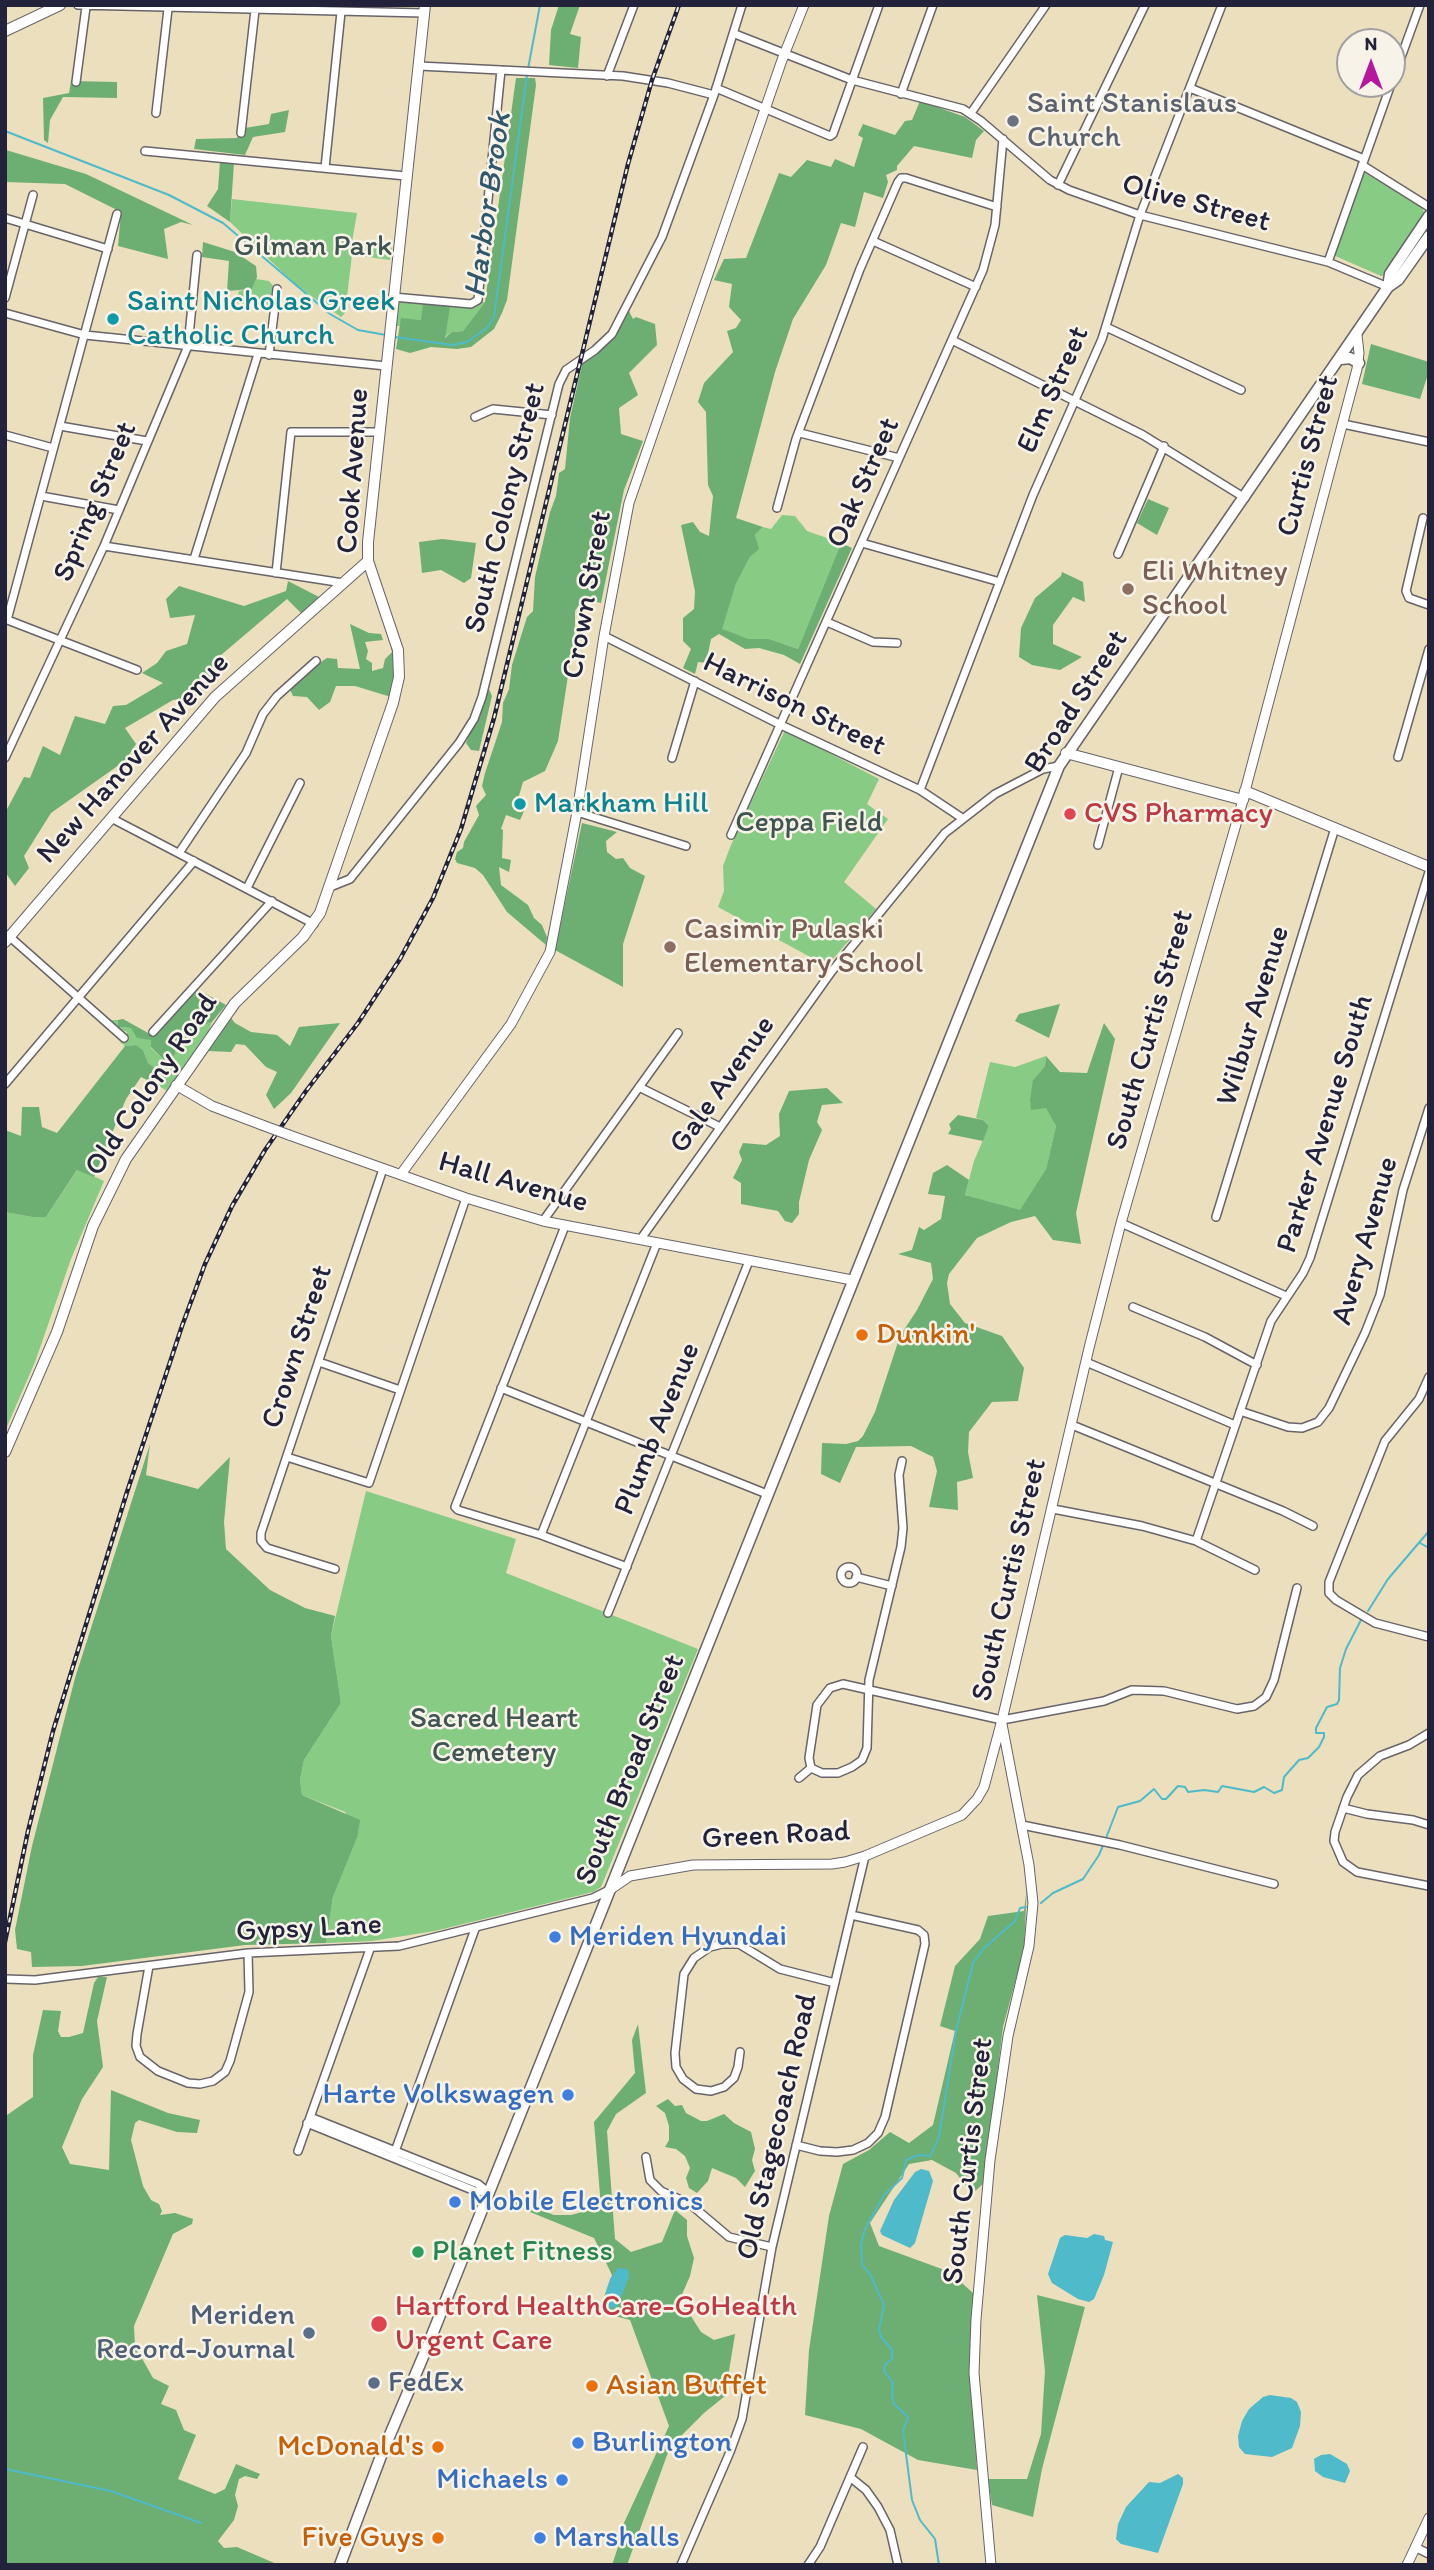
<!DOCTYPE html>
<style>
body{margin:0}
#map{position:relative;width:1434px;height:2570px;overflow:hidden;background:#ebdfbe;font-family:Itim,sans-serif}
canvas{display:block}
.frame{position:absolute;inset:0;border:7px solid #22223b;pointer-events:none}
.north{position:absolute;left:1336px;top:28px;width:70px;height:70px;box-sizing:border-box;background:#f7f3e8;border:2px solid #a29fa3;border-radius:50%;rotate:0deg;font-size:19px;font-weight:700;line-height:28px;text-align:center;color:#22223b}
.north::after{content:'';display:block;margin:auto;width:24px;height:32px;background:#b5179e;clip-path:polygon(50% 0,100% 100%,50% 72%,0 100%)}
</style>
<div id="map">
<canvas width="1434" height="2570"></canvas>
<div class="frame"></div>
<div class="north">N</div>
</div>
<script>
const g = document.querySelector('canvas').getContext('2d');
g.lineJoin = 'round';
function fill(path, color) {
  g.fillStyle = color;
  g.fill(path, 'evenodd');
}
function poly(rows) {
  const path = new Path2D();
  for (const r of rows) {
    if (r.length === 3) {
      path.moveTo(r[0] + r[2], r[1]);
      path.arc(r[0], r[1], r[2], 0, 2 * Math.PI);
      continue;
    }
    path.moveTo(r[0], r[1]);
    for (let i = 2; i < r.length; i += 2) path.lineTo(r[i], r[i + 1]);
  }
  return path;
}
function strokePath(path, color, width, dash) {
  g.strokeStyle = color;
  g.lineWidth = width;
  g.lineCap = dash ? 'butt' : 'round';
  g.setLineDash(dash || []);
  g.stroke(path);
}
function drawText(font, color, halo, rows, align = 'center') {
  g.font = font + ' Itim,sans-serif';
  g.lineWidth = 5;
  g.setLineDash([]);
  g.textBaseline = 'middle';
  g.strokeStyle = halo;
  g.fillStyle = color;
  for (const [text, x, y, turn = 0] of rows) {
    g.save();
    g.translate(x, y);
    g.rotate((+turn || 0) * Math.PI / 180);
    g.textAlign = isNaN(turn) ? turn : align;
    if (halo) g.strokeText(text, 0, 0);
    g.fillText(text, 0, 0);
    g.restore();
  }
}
const green = poly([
 [1365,173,1422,207,1425,215,1385,275,1381,276,1333,255,1363,174],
 [232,199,357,213,352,242,392,248,390,260,352,255,345,313,341,317,297,286,230,222],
 [256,279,269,281,273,286,269,307,236,303,239,291,252,289],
 [399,297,485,302,463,331,452,332,444,338,449,307,421,320,402,319,400,326,396,326],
 [782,515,795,516,807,531,841,543,798,649,769,639,749,639,721,630,736,584,750,557,758,549,755,535,763,527,771,529],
 [785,730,879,779,867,804,888,819,844,882,876,909,827,966,718,907,724,891,723,866,731,845],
 [102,1012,111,1020,118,1020,118,1027,131,1028,151,1039,151,1048,165,1061,194,1035,201,1026,212,1022,209,1030,167,1091,159,1086,164,1083,165,1072,162,1073,148,1063,143,1050,136,1045,125,1046,120,1042,125,1040,127,1032,115,1027],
 [1046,1056,1045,1066,1033,1080,1056,1126,1046,1169,1020,1211,965,1195,974,1161,989,1126,983,1120,976,1118,990,1062,1015,1067],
 [78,1169,104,1181,71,1259,35,1362,5,1431,5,1212,32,1217,46,1217],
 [366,1491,516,1539,506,1573,698,1649,601,1887,593,1892,435,1931,372,1941,326,1943,333,1897,357,1838,345,1812,302,1795,300,1780,304,1760,341,1703,331,1636]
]);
const forest = poly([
 [559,5,580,5,570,34,581,37,578,68,549,65,551,30],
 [516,78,535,78,536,85,507,300,502,313,494,329,471,347,457,349,431,347,410,353,396,349,401,318,421,320,423,304,450,307,445,338,452,332,463,331,485,302],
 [71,81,117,82,117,98,63,97,50,120,48,143,44,140,43,98,69,93],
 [920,101,965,117,984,131,976,140,972,158,914,146,897,166,897,170,886,175,888,182,883,198,864,192,855,227,841,223,826,265,793,319,775,372,736,518,763,527,755,535,759,549,750,557,736,584,722,629,749,639,769,639,798,649,841,543,852,548,800,664,784,655,759,648,745,649,719,634,711,639,706,663,698,662,695,674,683,668,691,649,683,641,683,618,694,609,695,591,681,525,693,522,700,532,709,536,713,496,708,485,706,412,698,402,704,383,733,352,727,331,736,328,741,320,729,307,732,284,714,280,724,259,746,258,779,173,791,177,807,160,831,167,835,159,854,167,863,138,858,135,863,124,895,135,905,121,912,120],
 [289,110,285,132,253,137,245,155,194,149,196,139,237,138,238,134,245,128,269,124,271,114],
 [6,150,86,174,193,225,181,222,164,229,168,259,118,246,121,212,65,184,5,182],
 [220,161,234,163,230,222,207,206,218,189],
 [203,242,235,252,256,266,257,277,252,289,227,291,229,261,202,257],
 [629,311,633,319,636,317,655,324,657,345,629,373,638,395,619,408,621,434,643,441,624,490,601,603,583,599,575,611,575,630,558,741,545,771,523,782,516,806,525,809,520,820,506,815,501,829,503,830,502,858,511,860,509,872,499,867,501,885,528,905,534,918,542,925,547,937,546,945,507,912,483,875,475,868,457,863,455,859,457,852,463,848,464,842,479,815,476,806,486,795,482,786,485,773,502,722,503,703,509,689,512,665,527,617,533,611,535,577,550,512,556,496,559,473,565,469,570,418,583,360,612,338],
 [1371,344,1429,362,1429,371,1420,399,1362,384],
 [1148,499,1169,508,1157,535,1137,523],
 [442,539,476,543,471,578,464,583,441,570,422,573,419,542],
 [1062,572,1083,582,1085,602,1073,597,1053,625,1053,644,1082,657,1060,670,1032,665,1019,657,1021,628,1035,598,1061,576],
 [288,581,321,598,302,614,287,599,214,661,214,683,196,697,173,700,125,728,136,744,126,760,51,813,24,856,29,868,15,886,5,872,5,813,24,777,30,778,43,746,60,755,75,716,105,724,113,706,126,705,163,683,142,673,157,663,166,651,187,644,195,615,170,618,166,599,179,586,244,606,286,591],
 [350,624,369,633,381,634,383,640,365,642,368,651,366,659,372,663,372,671,383,668,385,659,392,652,389,639,392,639,395,675,391,697,355,686,336,686,330,702,319,710,307,697,293,696,289,687,308,670,327,658,337,659,338,668,360,669],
 [488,687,492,696,479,751,471,750,466,743],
 [582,823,617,832,606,841,607,852,616,859,623,858,630,868,645,876,623,944,623,987,555,950],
 [195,988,226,1005,212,1022,201,1026,194,1035,176,1050,174,1056,165,1061,151,1047,151,1040,137,1038,131,1028,118,1027,118,1020,123,1019,150,1034,157,1033],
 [1060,1004,1049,1038,1015,1021,1019,1014],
 [231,1018,235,1023,251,1032,277,1035,290,1046,299,1027,340,1023,291,1093,274,1109,266,1095,277,1072,266,1067,245,1045,236,1044,231,1052,208,1051],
 [1104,1023,1115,1039,1076,1213,1081,1244,1053,1240,1035,1216,1011,1222,977,1238,949,1274,947,1283,950,1304,965,1323,1002,1336,1024,1368,1018,1401,992,1402,969,1432,968,1452,973,1478,957,1482,958,1510,929,1507,937,1471,933,1457,911,1446,856,1447,840,1483,821,1474,822,1443,846,1444,858,1441,863,1436,875,1412,900,1336,917,1310,933,1279,931,1263,898,1254,912,1250,919,1227,924,1230,941,1219,945,1196,928,1194,933,1173,947,1165,969,1180,965,1195,1020,1210,1046,1169,1056,1126,1046,1108,1031,1110,1030,1100,1033,1080,1045,1066,1046,1056,1060,1072,1087,1073],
 [136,1045,143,1050,148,1063,162,1073,166,1071,166,1078,164,1083,159,1086,141,1077,126,1099,94,1177,77,1170,46,1217,32,1217,5,1212,5,1130,21,1136,22,1107,39,1107,42,1127,57,1133,125,1046],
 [827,1088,843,1103,822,1105,817,1122,822,1130,809,1160,799,1202,799,1214,792,1223,785,1221,778,1211,741,1204,741,1183,733,1178,742,1160,739,1152,743,1143,766,1145,780,1136,779,1114,789,1091],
 [958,1115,983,1120,989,1126,983,1141,948,1134,951,1129,949,1124],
 [150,1444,146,1475,198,1489,230,1457,224,1522,226,1549,270,1590,305,1608,335,1616,331,1636,341,1703,304,1760,300,1780,302,1795,360,1820,357,1838,333,1897,326,1943,245,1945,82,1966,32,1967,31,1952,17,1949,15,1930,32,1846,75,1678],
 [1027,1887,1024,1949,1003,2027,984,2183,972,2194,956,2173,932,2160,909,2164,870,2223,879,2246,950,2272,974,2294,970,2370,977,2470,918,2460,861,2429,805,2415,809,2350,829,2216,843,2164,869,2150,890,2132,909,2143,933,2125,955,2031,940,2026,955,1966,980,1939,988,1916,1024,1911],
 [98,1977,107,1977,97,2021,103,2067,82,2099,62,2147,70,2164,109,2170,111,2090,168,2113,200,2120,197,2133,177,2132,139,2120,135,2123,131,2140,143,2186,151,2200,159,2204,162,2211,160,2215,175,2213,193,2219,192,2224,173,2234,134,2326,135,2346,153,2378,169,2386,161,2404,176,2410,184,2430,196,2435,178,2479,215,2494,225,2489,236,2464,260,2474,257,2479,245,2476,239,2479,235,2495,238,2506,234,2520,218,2541,224,2548,237,2547,279,2565,5,2565,5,2110,7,2115,33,2097,33,2055,43,2010,61,2011,58,2031,61,2037,69,2037,83,2033,94,1983],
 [638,2024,646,2093,616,2114,607,2131,615,2239,631,2252,662,2242,675,2210,687,2220,687,2236,694,2258,690,2276,680,2299,701,2332,714,2340,735,2334,725,2396,704,2413,670,2447,627,2565,612,2565,618,2547,616,2540,669,2426,630,2320,600,2312,612,2275,594,2238,508,2203,511,2198,554,2215,571,2215,601,2207,594,2122,635,2073,632,2040],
 [668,2099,675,2106,682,2105,686,2113,701,2121,707,2121,724,2114,734,2123,751,2132,755,2149,752,2160,755,2171,745,2187,736,2178,712,2168,708,2181,697,2193,689,2188,686,2178,690,2168,685,2156,676,2149,665,2147,669,2140,669,2126,665,2113,656,2106],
 [1037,2295,1085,2307,1042,2469,1033,2517,992,2505,988,2479,1027,2479,1041,2434,1045,2371]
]);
const water = poly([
 [921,2169,929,2171,933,2181,915,2243,910,2248,882,2235,880,2231,894,2200,915,2172],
 [1094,2234,1104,2236,1105,2240,1113,2242,1104,2275,1094,2299,1089,2302,1078,2299,1052,2283,1048,2274,1060,2238,1065,2235,1087,2238],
 [618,2268,628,2269,629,2277,617,2307,611,2308,605,2305,603,2300,610,2279],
 [1270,2395,1291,2398,1297,2402,1301,2412,1300,2426,1292,2448,1272,2457,1245,2454,1239,2447,1238,2436,1242,2421,1249,2409,1263,2397],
 [1330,2454,1347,2464,1350,2471,1345,2483,1323,2477,1315,2471,1314,2459,1321,2455],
 [1178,2474,1183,2478,1183,2484,1158,2553,1121,2544,1116,2539,1118,2524,1126,2507,1149,2482,1160,2483]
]);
const stream = poly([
 [528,69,540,5],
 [5,131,169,195,223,223,330,314,358,330,386,335],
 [395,337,452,345,467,342,487,328,494,317,527,75],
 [1420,1543,1429,1548],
 [1368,1611,1388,1579,1429,1531],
 [1106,1838,1118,1807,1140,1801,1154,1789,1162,1799,1166,1799,1178,1786,1185,1787,1188,1792,1204,1790,1218,1792,1222,1786,1254,1792,1264,1787,1274,1793,1282,1790,1284,1777,1299,1760,1308,1758,1319,1747,1324,1737,1324,1733,1316,1733,1316,1728,1327,1707,1337,1704,1339,1700,1340,1668,1346,1649,1361,1620],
 [1041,1903,1053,1893,1083,1879,1099,1855,1104,1843],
 [5,2469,111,2491,201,2523],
 [939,2565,935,2539,920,2520,912,2500,903,2431,908,2417,894,2404,892,2395,893,2383,884,2371,885,2365,892,2359,892,2350,881,2337,879,2330,884,2305,870,2274,862,2265,861,2244,865,2229,884,2195,902,2178,906,2160,918,2155,930,2156,934,2149,939,2136,956,2031,973,1963,983,1949,1015,1921,1020,1908,1026,1907]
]);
const minor = poly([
 [78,5,424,13],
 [735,34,852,80,963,109,981,121,1050,180,1069,190,1140,215,1328,262,1388,287],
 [419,66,623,76,668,83,714,95],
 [607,76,634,5],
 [76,82,86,7],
 [1392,82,1420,5],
 [716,88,830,136,833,134,879,5],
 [1190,88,1364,159],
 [901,94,933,5],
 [156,113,168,9],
 [971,113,1046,5],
 [241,133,255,10],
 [145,151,406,176],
 [1362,165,1429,207],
 [325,168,341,12],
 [1058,185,1145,5],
 [5,218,108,249],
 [873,241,976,287],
 [1328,262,1391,84],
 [393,297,471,304,478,300,501,70],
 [5,298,33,195],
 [5,313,85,335,386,366],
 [1106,327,1241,390],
 [952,340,1143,435,1245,498],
 [269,355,277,289],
 [475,417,493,409,552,415],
 [1343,424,1429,442],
 [60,426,147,441],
 [800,433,899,458],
 [5,435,53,448],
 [41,496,119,510],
 [777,508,796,439,860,269,898,182,901,178,906,178,997,207],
 [1423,518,1406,591,1409,598,1429,605],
 [862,543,1000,582],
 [104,546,343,583],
 [1118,554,1164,446],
 [194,559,258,354],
 [276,573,291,432,379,432],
 [5,619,137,670],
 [7,620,117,214],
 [827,622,873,642,897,643],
 [604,636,781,725,920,790,962,818],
 [1398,757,1429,649],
 [5,758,104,546,188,346,197,255],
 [672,758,695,681],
 [920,790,1033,495,1102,339,1140,215,1222,5],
 [577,812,686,846],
 [111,818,314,924],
 [731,835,983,270,995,225,1003,139],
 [1098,845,1119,767],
 [179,853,246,753,263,714,277,696,316,661],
 [330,887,350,879,459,743,474,719,482,697,559,384,566,370,595,350,612,334,662,237,714,95,742,5],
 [247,888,300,783],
 [10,937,124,1038],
 [153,1032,272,901],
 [5,1084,194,861],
 [639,1087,720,1127],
 [1216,1217,1335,828],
 [543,1221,678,1033],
 [1121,1223,1286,1296],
 [565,1226,455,1507,458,1510,541,1535,627,1567],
 [640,1240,832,971,945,833,995,794,1043,769,1059,766],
 [1133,1307,1205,1337,1257,1365],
 [319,1362,400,1390],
 [1086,1362,1235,1425],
 [1429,1377,1419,1399,1385,1441,1329,1582,1329,1593,1336,1600,1375,1623,1429,1637],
 [501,1388,767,1494],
 [1240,1411,1288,1427,1302,1428,1318,1422,1329,1408,1365,1333,1380,1295,1403,1190,1429,1108],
 [1072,1425,1283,1511,1313,1526],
 [287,1457,369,1483,466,1198],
 [1053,1509,1142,1526,1196,1541,1255,1570],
 [541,1535,657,1243],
 [1196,1541,1271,1321,1303,1273,1310,1258,1429,872],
 [849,1575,8],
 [335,1569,267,1548,261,1541,261,1533,383,1169],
 [856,1577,892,1586],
 [608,1613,749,1261],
 [1429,1733,1409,1745,1380,1756,1358,1775,1347,1797,1335,1832,1334,1841,1343,1862,1357,1872,1429,1886],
 [811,1768,809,1758,817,1705,830,1688,843,1684,1002,1720,1104,1701,1132,1690,1164,1691,1237,1709,1254,1706,1266,1697,1274,1680,1297,1588],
 [799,1778,811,1768,822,1773,838,1773,852,1767,862,1760,867,1748,869,1680,901,1547,903,1528,899,1475,902,1461],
 [1343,1808,1367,1814,1413,1820,1429,1825],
 [1022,1825,1120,1845,1274,1884],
 [149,1966,137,2034,136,2046,140,2057,158,2071,188,2083,200,2084,213,2081,225,2072,230,2061,249,1992,248,1953],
 [5,1979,35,1980,248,1953,399,1946,593,1898,609,1890],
 [740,2052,738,2067,734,2078,724,2087,711,2091,696,2089,683,2079,676,2067,675,2053,684,1974,694,1958,710,1947,722,1944,739,1944,780,1969,835,1983],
 [310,2117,478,2184,488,2192],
 [307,2123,475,2191,488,2192],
 [796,2145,820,2151,837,2152,853,2150,868,2143,878,2133,885,2117,925,1944,924,1935,918,1930,851,1915],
 [298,2151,370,1949],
 [393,2157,475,1929],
 [646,2157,650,2180,661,2191,690,2204,729,2237,772,2247],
 [850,2477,866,2490,878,2507,890,2530,898,2565],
 [1415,2547,1429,2554],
 [681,2565,730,2452,742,2419,772,2247,865,1856],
 [808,2565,820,2547,863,2447]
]);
const tertiary = poly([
 [1245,791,1357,369,1359,353,1357,335],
 [176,1085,212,1106,262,1125],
 [289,1135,466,1198,543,1221,852,1280],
 [401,1174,511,1024,550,952,577,812,604,636,629,503,782,60,804,5],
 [611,1889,630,1876,693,1865,832,1864,845,1862,865,1856,962,1815,977,1799,984,1787,1002,1720,1089,1348,1121,1223,1243,800],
 [991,2565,974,2373,976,2319,990,2160,1008,2036,1029,1946,1033,1903,1029,1865,1002,1724],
 [1407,2565,1429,2518]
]);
const secondary = poly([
 [5,31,60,5],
 [1066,753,1243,800,1245,791,1429,867],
 [5,942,215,697,368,561],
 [5,1452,57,1332,93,1226,126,1159,235,1003,303,937,320,913,393,703,399,677,398,650,368,561,368,542,425,5]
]);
const primary = poly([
 [1388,287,1390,274,1429,216],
 [1341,359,1350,358,1359,363],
 [340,2565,381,2456,428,2345,1059,766,1388,287,1398,280,1429,236]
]);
const rail = poly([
 [5,1942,28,1831,53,1731,127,1492,182,1326,205,1264,232,1206,265,1150,306,1091,358,1023,400,959,433,898,461,829,494,718,628,164,652,80,679,5]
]);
const tertiaryBridge = poly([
 [262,1125,289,1135]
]);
const markers = [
 [1013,121,7,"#6b7280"],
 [113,319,7,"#0f9aa8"],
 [1128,589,7,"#8d6e63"],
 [520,804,7,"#0f9aa8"],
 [1070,814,7,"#e0444e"],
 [670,947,7,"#8d6e63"],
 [862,1335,7,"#e8710a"],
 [555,1937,7,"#3f7fe0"],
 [568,2095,7,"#3f7fe0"],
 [455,2202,7,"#3f7fe0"],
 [418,2252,7,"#2e9e5b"],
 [379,2324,9,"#e0444e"],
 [309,2333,7,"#5c6f8a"],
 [374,2383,7,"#5c6f8a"],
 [592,2386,7,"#e8710a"],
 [578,2443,7,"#3f7fe0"],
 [438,2447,7,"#e8710a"],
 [562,2480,7,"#3f7fe0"],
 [438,2538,7,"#e8710a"],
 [540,2538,7,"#3f7fe0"]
];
const worshipNames = [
 ["Saint Stanislaus",1027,104],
 ["Church",1027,138]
];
const streetNames = [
 ["Olive Street",1196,204,15],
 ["Elm Street",1054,390,-66],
 ["Curtis Street",1309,456,-75],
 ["Cook Avenue",354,471,-86],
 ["Oak Street",864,483,-66],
 ["Spring Street",96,502,-67],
 ["South Colony Street",506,508,-76],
 ["Crown Street",588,595,-80],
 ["Broad Street",1077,702,-57],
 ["Harrison Street",794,705,26],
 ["New Hanover Avenue",134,759,-48],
 ["Wilbur Avenue",1254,1016,-73],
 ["South Curtis Street",1151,1030,-74],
 ["Old Colony Road",152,1085,-56],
 ["Gale Avenue",723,1085,-55],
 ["Parker Avenue South",1326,1124,-73],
 ["Hall Avenue",513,1183,16],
 ["Avery Avenue",1366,1241,-74],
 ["Crown Street",298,1347,-72],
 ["Plumb Avenue",658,1429,-68],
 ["South Curtis Street",1010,1580,-77],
 ["South Broad Street",631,1770,-68],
 ["Green Road",776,1836,-3],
 ["Gypsy Lane",309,1929,-3],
 ["Old Stagecoach Road",778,2127,-77],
 ["South Curtis Street",969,2161,-83]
];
const parkNames = [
 ["Gilman Park",313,247],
 ["Ceppa Field",809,823],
 ["Sacred Heart",494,1719],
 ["Cemetery",494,1753]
];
const cultureNames = [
 ["Saint Nicholas Greek",127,302],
 ["Catholic Church",127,336],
 ["Markham Hill",534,804]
];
const educationNames = [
 ["Eli Whitney",1142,572],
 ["School",1142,606],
 ["Casimir Pulaski",684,930],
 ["Elementary School",684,964]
];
const healthNames = [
 ["CVS Pharmacy",1084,814],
 ["Hartford HealthCare-GoHealth",395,2307],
 ["Urgent Care",395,2341]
];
const foodNames = [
 ["Dunkin'",876,1335],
 ["Asian Buffet",606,2386],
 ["McDonald's",424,2447,"right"],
 ["Five Guys",424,2538,"right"]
];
const shopNames = [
 ["Meriden Hyundai",569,1937],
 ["Harte Volkswagen",554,2095,"right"],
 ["Mobile Electronics",469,2202],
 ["Burlington",592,2443],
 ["Michaels",548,2480,"right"],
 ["Marshalls",554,2538]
];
const leisureNames = [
 ["Planet Fitness",432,2252]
];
const serviceNames = [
 ["Meriden",295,2316],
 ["Record-Journal",295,2350],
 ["FedEx",388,2383,"left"]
];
const waterNames = [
 ["Harbor Brook",489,205,-82]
];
fill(green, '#87cb84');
fill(forest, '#6daf72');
fill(water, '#4ebaca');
strokePath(stream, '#4ebaca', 2);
strokePath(minor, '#686469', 10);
strokePath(tertiary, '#686469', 11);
strokePath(secondary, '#686469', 12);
strokePath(primary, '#686469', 13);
strokePath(minor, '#fff', 7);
strokePath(tertiary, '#fff', 9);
strokePath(secondary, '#fff', 10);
strokePath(primary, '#fff', 10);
strokePath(rail, '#22223b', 4.5);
strokePath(rail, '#f7f3e8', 2, [5]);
strokePath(tertiaryBridge, '#686469', 11, []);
strokePath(tertiaryBridge, '#fff', 9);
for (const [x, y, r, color] of markers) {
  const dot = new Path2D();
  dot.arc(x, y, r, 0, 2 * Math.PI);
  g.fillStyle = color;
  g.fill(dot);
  strokePath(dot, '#f7f3e8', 2.5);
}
drawText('30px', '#5b616d', '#f7f3e8', worshipNames, 'left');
drawText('30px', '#22223b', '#f7f3e8', streetNames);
drawText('30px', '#405551', '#f7f3e8', parkNames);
drawText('30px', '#0d838f', '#f7f3e8', cultureNames, 'left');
drawText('30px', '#785e54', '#f7f3e8', educationNames, 'left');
drawText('30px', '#be3a42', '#f7f3e8', healthNames, 'left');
drawText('30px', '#c56008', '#f7f3e8', foodNames, 'left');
drawText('30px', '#366cbe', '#f7f3e8', shopNames, 'left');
drawText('30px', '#27864d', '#f7f3e8', leisureNames, 'left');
drawText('30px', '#4e5e75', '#f7f3e8', serviceNames, 'right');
drawText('italic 32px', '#31576d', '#f7f3e8', waterNames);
</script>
